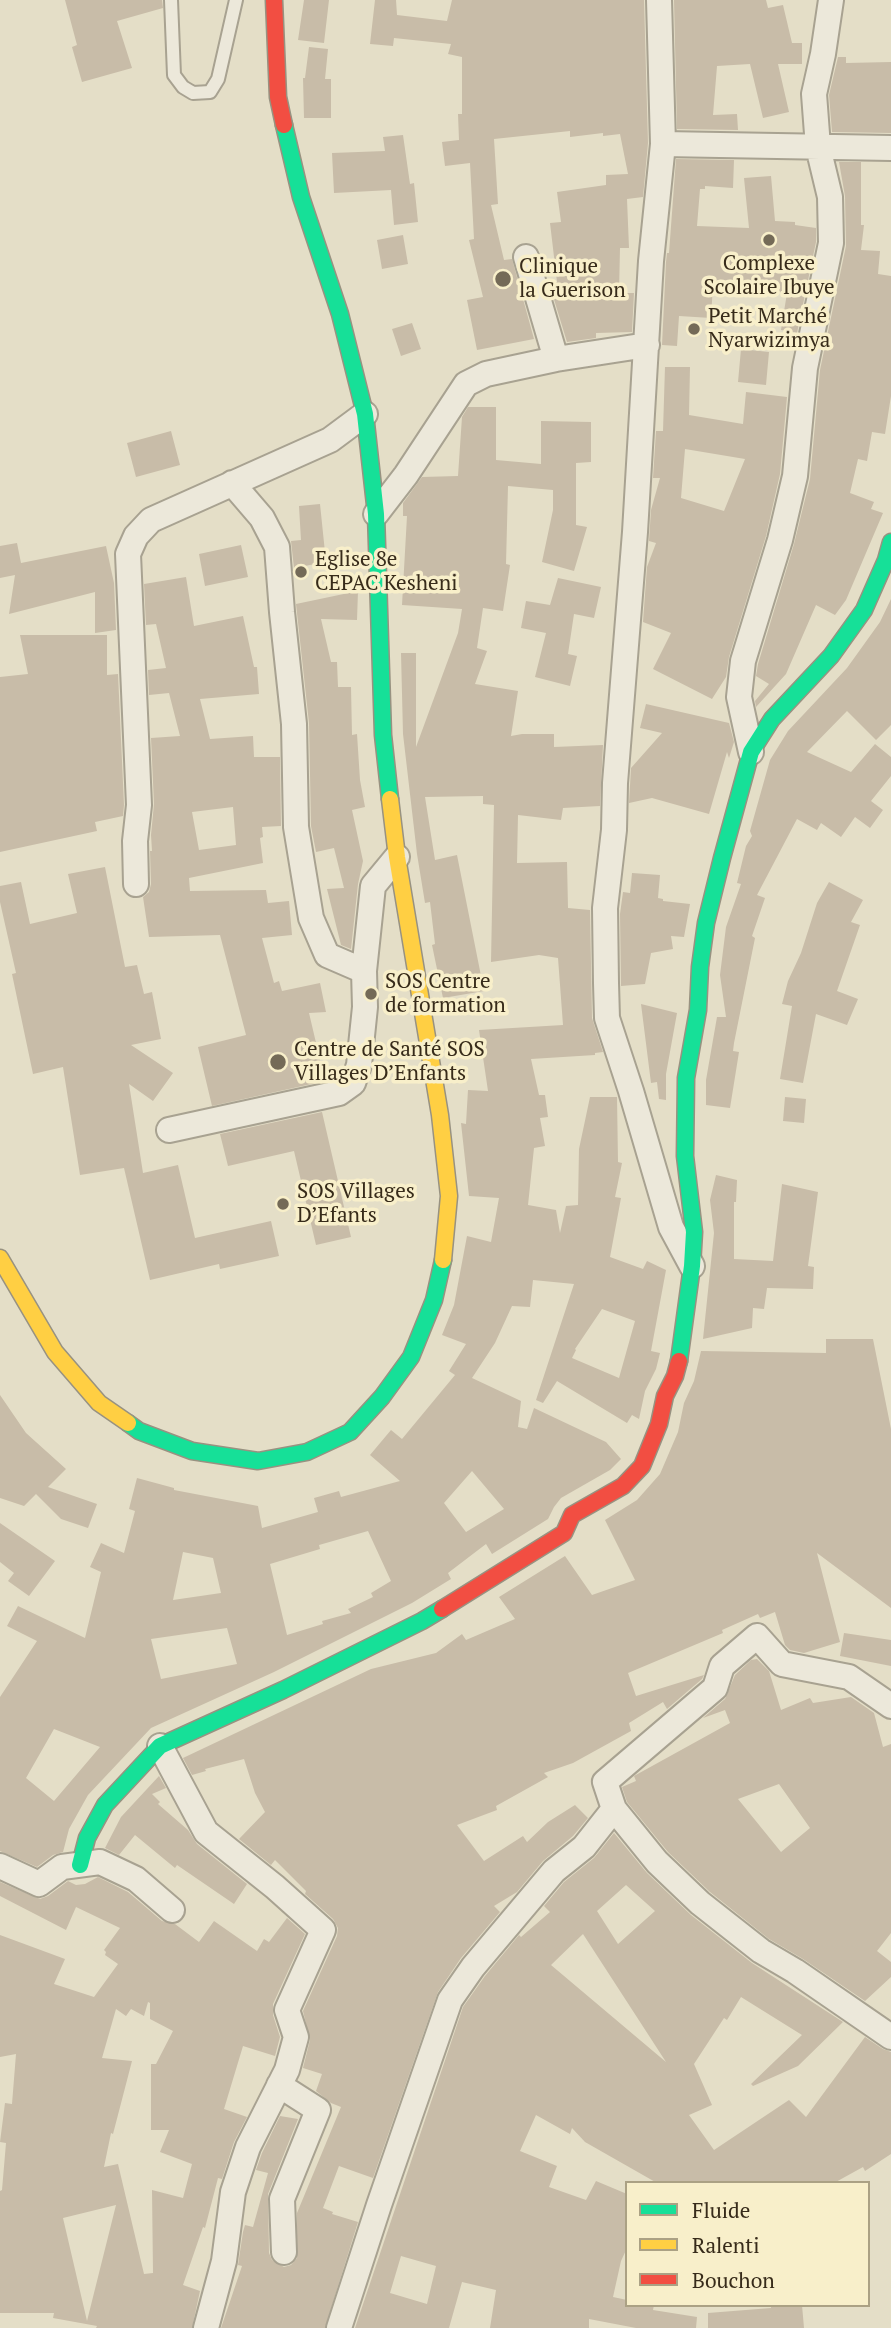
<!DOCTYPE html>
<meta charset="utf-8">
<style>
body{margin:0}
#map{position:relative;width:891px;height:2328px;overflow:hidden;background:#e4dec7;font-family:"PT Serif",serif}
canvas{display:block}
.legend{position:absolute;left:625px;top:2181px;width:245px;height:126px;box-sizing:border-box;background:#f8efca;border:2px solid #aba184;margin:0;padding:9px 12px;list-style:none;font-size:21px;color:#372b1a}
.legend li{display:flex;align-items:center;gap:14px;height:35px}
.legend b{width:35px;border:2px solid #aba184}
</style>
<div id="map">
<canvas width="891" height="2328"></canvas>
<ul class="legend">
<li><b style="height:9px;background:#16e098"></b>Fluide</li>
<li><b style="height:9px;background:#ffcf43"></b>Ralenti</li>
<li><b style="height:9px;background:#f24e42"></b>Bouchon</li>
</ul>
</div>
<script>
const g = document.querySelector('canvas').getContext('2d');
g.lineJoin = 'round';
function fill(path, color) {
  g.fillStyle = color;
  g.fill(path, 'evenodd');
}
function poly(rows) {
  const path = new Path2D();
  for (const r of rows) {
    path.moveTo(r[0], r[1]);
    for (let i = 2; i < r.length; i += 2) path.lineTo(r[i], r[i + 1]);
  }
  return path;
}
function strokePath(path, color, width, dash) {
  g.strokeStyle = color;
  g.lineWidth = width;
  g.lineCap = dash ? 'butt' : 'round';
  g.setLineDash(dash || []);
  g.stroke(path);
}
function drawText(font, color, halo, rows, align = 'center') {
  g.font = font + ' "PT Serif",serif';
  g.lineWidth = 7;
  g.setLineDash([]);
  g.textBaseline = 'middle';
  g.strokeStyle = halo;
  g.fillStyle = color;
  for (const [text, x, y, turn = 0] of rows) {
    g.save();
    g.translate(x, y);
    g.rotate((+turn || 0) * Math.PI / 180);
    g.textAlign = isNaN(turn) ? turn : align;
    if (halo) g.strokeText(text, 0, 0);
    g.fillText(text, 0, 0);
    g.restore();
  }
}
const building = poly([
 [65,0,162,0,163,8,117,21,132,68,82,82,72,47,77,45],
 [304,0,329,0,324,43,298,40],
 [375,0,396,0,397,15,447,21,452,0,644,0,648,143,643,197,627,199,629,248,620,248,619,293,634,293,632,332,596,333,596,338,567,342,549,283,557,282,550,223,561,222,557,192,606,185,606,175,628,174,620,134,603,136,603,133,570,137,570,131,494,139,498,204,491,205,504,260,512,259,534,339,477,350,467,300,483,297,469,240,474,239,470,163,445,166,442,142,459,140,458,114,462,114,462,57,448,54,451,44,394,38,393,46,370,44],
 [674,0,766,0,768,8,783,5,792,43,802,43,802,64,778,64,789,112,763,118,750,64,717,66,713,115,737,114,738,130,677,129],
 [309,47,328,49,325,79,331,79,331,118,304,118,303,78,305,78],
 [838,57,846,57,846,63,891,62,891,133,832,132,829,95],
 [403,135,410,184,414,183,418,222,394,225,391,190,334,193,332,153,385,151,383,137],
 [676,159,734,160,733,188,705,186,705,189,700,189,697,226,749,228,744,178,771,176,775,221,795,222,795,225,816,228,816,242,797,333,781,330,787,293,713,284,711,318,679,316,677,346,662,345,666,262,667,253,669,253],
 [839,162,861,162,861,225,864,225,861,250,880,251,878,274,891,276,891,396,885,434,872,432,867,461,858,459,850,493,874,502,871,509,883,513,846,600,835,615,816,605,786,674,756,707,755,701,769,684,756,676,758,664,794,544,810,479,820,370,846,246,845,196],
 [403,235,408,264,382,269,377,240],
 [412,323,421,349,401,356,392,329],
 [741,349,769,352,766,385,738,382],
 [665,367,690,367,689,415,743,424,746,392,787,397,780,474,766,536,729,657,726,677,712,699,653,669,671,633,643,622,647,567,656,543,649,541,651,510,660,478,653,478,656,431,663,431],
 [685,449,745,459,724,511,681,498],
 [468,407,496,407,496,460,541,464,541,421,591,422,591,462,576,463,576,525,587,527,574,571,542,562,553,510,553,490,508,486,506,564,510,565,503,611,483,608,477,648,487,651,475,684,518,691,511,736,522,734,554,734,554,747,603,745,600,806,563,808,561,820,518,815,517,863,567,862,568,908,590,910,592,1018,603,1052,595,1053,595,1055,531,1059,539,1095,545,1095,548,1117,540,1118,545,1146,534,1148,528,1205,556,1210,560,1233,566,1206,578,1205,579,1149,590,1097,617,1097,618,1162,622,1163,615,1197,621,1198,610,1257,643,1269,647,1261,666,1270,651,1351,660,1353,656,1369,645,1391,639,1419,632,1415,627,1423,557,1381,543,1403,536,1400,574,1284,533,1280,530,1307,512,1306,495,1343,472,1378,521,1401,518,1427,527,1429,534,1408,606,1442,621,1459,610,1470,561,1498,554,1507,548,1519,492,1554,486,1544,448,1573,451,1579,412,1603,274,1672,151,1728,88,1795,69,1829,63,1852,53,1855,37,1867,0,1851,0,1697,37,1641,7,1626,18,1606,85,1638,101,1572,90,1567,101,1543,124,1553,135,1511,129,1509,137,1478,174,1488,174,1490,258,1506,262,1528,318,1512,314,1498,339,1491,341,1497,400,1481,370,1455,391,1430,402,1439,455,1375,449,1371,466,1344,442,1335,454,1305,467,1236,491,1242,499,1198,469,1196,461,1123,466,1124,468,1090,488,1091,479,1030,563,1025,558,958,539,955,491,962,494,805,483,804,483,796,425,797,435,860,457,855,484,991,443,998,432,945,435,944,430,902,425,903,417,854,403,734,401,653,416,653,416,747,458,633,462,609,402,605,407,516,403,516,403,503,422,477,458,476,462,417],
 [602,1309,635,1321,619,1378,572,1358,576,1350,575,1349],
 [472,1471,504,1509,466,1532,444,1503],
 [368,1531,391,1581,371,1593,373,1597,348,1609,351,1613,322,1621,323,1624,287,1635,270,1564,320,1549,319,1545],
 [183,1552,213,1558,221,1593,173,1600],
 [227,1628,237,1664,161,1679,151,1639],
 [54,1729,100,1747,54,1801,26,1778],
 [171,431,180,465,136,477,127,443],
 [320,504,326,562,294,568,291,541,301,540,299,506],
 [17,543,21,563,106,546,114,583,116,630,95,633,95,592,9,614,15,575,0,578,0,546],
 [241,545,248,577,205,586,199,554],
 [186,577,194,626,243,616,254,667,257,667,259,694,200,699,210,739,253,736,254,757,280,757,281,826,262,827,263,837,260,838,263,863,189,878,190,891,266,890,268,903,289,901,292,935,262,938,274,983,279,981,282,991,320,983,326,1012,309,1013,325,1081,212,1106,198,1047,246,1035,220,935,149,937,143,897,149,892,151,884,150,851,152,851,151,835,154,804,151,738,180,736,169,693,149,695,148,670,166,668,156,624,146,625,144,584],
 [233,807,236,845,199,850,192,812],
 [558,578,601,587,594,618,574,614,568,654,577,656,570,686,535,677,546,633,521,628,526,601,550,605],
 [358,591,357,620,321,619,331,662,337,662,338,687,351,687,352,735,357,734,360,780,365,807,352,810,363,861,358,884,351,949,341,945,327,889,344,888,334,848,316,852,311,826,309,723,296,604],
 [891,599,891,725,876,740,847,711,807,752,851,772,875,744,891,757,891,776,871,801,883,810,870,828,855,817,841,837,821,823,817,830,797,819,757,895,765,898,752,936,755,938,734,1043,733,1051,739,1052,730,1108,706,1105,706,1080,717,1017,726,1017,720,975,726,927,741,884,737,883,746,846,752,836,750,831,770,760,788,731,847,668,880,622],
 [20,635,107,635,107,675,118,674,124,805,123,816,95,822,97,831,0,852,0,677,28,674],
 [646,704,729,723,734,742,729,758,727,752,709,814,652,798,629,803,631,768,662,733,640,728],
 [105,867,125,967,137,965,144,994,152,992,161,1039,131,1045,173,1073,153,1101,129,1084,143,1173,178,1165,195,1238,271,1221,279,1256,220,1269,219,1264,150,1280,124,1168,80,1175,63,1067,33,1074,12,974,16,973,0,902,0,886,21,882,30,924,77,913,68,874],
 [632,873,660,875,658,898,663,899,663,901,690,904,684,937,671,936,673,949,651,953,645,984,621,986,620,914,623,892,630,893],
 [829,882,863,900,851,922,860,925,837,991,858,999,847,1025,816,1014,803,1083,780,1079,792,1006,782,1004,788,981,801,953,817,903],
 [641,1004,677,1013,666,1074,666,1100,659,1099,657,1082,651,1083],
 [785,1097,806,1099,804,1123,783,1121],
 [322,1112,351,1237,316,1245,294,1151,228,1166,220,1134],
 [716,1175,737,1180,736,1202,734,1202,734,1259,773,1261,782,1184,818,1192,808,1266,814,1267,813,1289,767,1288,764,1309,753,1308,752,1328,703,1339,714,1233,710,1200],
 [826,1339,873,1339,891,1429,891,1608,817,1553,840,1642,804,1653,790,1650,785,1645,775,1612,760,1618,758,1614,722,1630,723,1633,628,1673,636,1696,704,1675,702,1679,667,1709,663,1702,629,1723,631,1731,573,1763,544,1773,548,1777,496,1806,497,1810,457,1825,484,1861,523,1836,527,1842,548,1822,575,1805,588,1818,573,1836,543,1861,517,1892,494,1906,500,1912,461,1958,438,1992,373,2178,339,2166,323,2208,333,2212,332,2214,358,2222,325,2328,221,2328,242,2266,238,2265,243,2232,245,2225,253,2227,268,2173,256,2170,262,2153,280,2116,298,2119,268,2194,269,2253,272,2260,284,2267,291,2265,297,2258,297,2213,341,2107,331,2103,316,2091,322,2074,303,2068,310,2040,303,2011,337,1936,338,1928,333,1919,305,1894,306,1891,275,1860,271,1865,239,1839,265,1812,255,1793,244,1759,205,1769,206,1771,192,1775,183,1758,371,1669,436,1653,462,1634,466,1640,515,1619,499,1597,565,1556,592,1595,635,1580,605,1520,637,1500,660,1474,678,1432,684,1403,694,1381,701,1351,826,1353],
 [0,1395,26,1433,66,1469,48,1487,97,1504,88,1528,61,1519,36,1494,24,1506,0,1498],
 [0,1523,55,1561,29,1596,8,1581,14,1573,0,1562],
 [844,1633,891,1640,891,1666,840,1656],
 [757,1659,769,1671,781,1710,810,1698,813,1703,851,1697,874,1713,883,1747,891,1744,891,1933,877,1951,891,1962,891,1977,865,2001,803,1959,769,1939,710,1892,668,1852,627,1802,622,1787,636,1781,634,1776,730,1723,725,1710,703,1718,725,1699,735,1675,751,1660],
 [779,1784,810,1828,781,1852,738,1799],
 [159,1776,166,1788,152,1794,160,1802,158,1804,188,1830,197,1844,247,1884,234,1904,177,1865,175,1868,135,1835,119,1855,105,1848,121,1817],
 [614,1833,647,1873,691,1915,752,1963,843,2022,798,2066,753,2086,751,2084,802,2035,741,1997,727,2020,724,2018,694,2064,712,2105,689,2115,714,2150,789,2100,806,2117,865,2037,883,2049,891,2052,891,2154,865,2171,863,2167,834,2183,657,2183,585,2142,572,2128,570,2134,536,2115,520,2151,557,2166,549,2187,586,2200,596,2181,627,2194,627,2248,621,2261,613,2297,627,2300,627,2305,654,2305,653,2310,697,2317,696,2328,636,2328,589,2319,589,2328,490,2328,496,2290,462,2282,449,2328,355,2328,463,2007,485,1976,519,1935,521,1937,550,1912,544,1906,564,1882,594,1858],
 [626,1885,655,1911,618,1944,597,1911],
 [583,1934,666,2062,551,1965],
 [401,2256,436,2266,427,2304,390,2293],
 [98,1877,128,1892,162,1921,175,1924,199,1942,214,1921,257,1951,264,1939,269,1942,287,1918,305,1934,273,2004,273,2015,280,2037,275,2056,243,2046,224,2109,247,2117,234,2142,222,2179,218,2178,205,2228,203,2227,183,2285,200,2291,192,2328,96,2328,97,2326,53,2318,54,2313,0,2313,0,2191,2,2190,6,2143,0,2142,5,2103,12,2104,16,2054,0,2057,0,1935,65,1959,54,1984,94,1997,118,1964,105,1955,106,1952,104,1950,120,1928,76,1907,66,1930,0,1896,0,1882,40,1899,48,1896,68,1881,76,1885,85,1884],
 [148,2002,150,2003,150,2019,173,2031,156,2064,151,2064,151,2130,169,2130,160,2152,192,2164,183,2198,152,2190,153,2273,144,2274,118,2164,104,2167,111,2133,113,2134,132,2061,102,2058,116,2009,126,2016,131,2009,144,2016],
 [116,2205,87,2321,63,2218],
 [771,2305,802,2305,804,2328,708,2328,708,2313,771,2308]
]);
const lane = poly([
 [171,0,174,75,183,87,193,93,210,92,218,79,236,0]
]);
const street = poly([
 [659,0,663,144,651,261,635,532,615,783,614,830,605,908,606,983,607,1018,631,1091,671,1227,692,1266],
 [663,144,891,148],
 [526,257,556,359],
 [232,483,262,518,277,547,282,612,294,724,296,827,311,918,327,955,364,971,373,886,397,857],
 [376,514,406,475,466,384,486,374,556,359,647,345],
 [751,752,739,697,743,661,780,540,795,476,805,368,831,243,830,197,818,147,814,94,823,54,831,0],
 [136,884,135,841,139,805,128,554,136,536,151,520,330,440,365,414],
 [169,1130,339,1093,353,1083,359,1065,365,1007,364,971],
 [160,1746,206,1832,275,1887,323,1930,287,2010,296,2037,287,2070,248,2147,233,2192,224,2261,206,2328],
 [614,1809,657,1862,700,1903,761,1951,795,1971,891,2037],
 [0,1866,39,1884,62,1867,100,1862,136,1879,172,1910],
 [279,2085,318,2110,282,2199,284,2252],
 [339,2328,379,2205,450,2000,473,1967,554,1871,584,1847,614,1809,605,1782,715,1688,722,1666,757,1636,782,1664,849,1677,891,1706]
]);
const fast = poly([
 [284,125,301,197,340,314,365,414,376,514,383,735,390,799],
 [679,1361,692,1266,694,1232,685,1156,686,1078,698,1010,700,967,706,923,722,858,751,752,772,719,831,656,864,610,886,560,891,542],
 [128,1423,139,1431,192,1451,258,1461,307,1452,350,1432,382,1397,411,1357,434,1300,443,1260],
 [80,1865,87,1838,105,1805,160,1746,283,1690,422,1621,442,1609]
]);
const slow = poly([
 [390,799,397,857,440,1115,449,1196,443,1260],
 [0,1258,55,1352,99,1403,128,1423]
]);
const jam = poly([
 [274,0,278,97,284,125],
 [442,1609,564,1533,572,1515,623,1486,642,1466,659,1424,665,1396,675,1376,679,1361]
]);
const markers = [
 [769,240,7,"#746a57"],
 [503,279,9,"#746a57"],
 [694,329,7,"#746a57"],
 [301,572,7,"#746a57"],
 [371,994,7,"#746a57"],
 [278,1062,9,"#746a57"],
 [283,1204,7,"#746a57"]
];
const poiNames = [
 ["Complexe",769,264,"center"],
 ["Scolaire Ibuye",769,288,"center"],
 ["Clinique",519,267],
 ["la Guerison",519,291],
 ["Petit Marché",708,317],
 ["Nyarwizimya",708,341],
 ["Eglise 8e",315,560],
 ["CEPAC Kesheni",315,584],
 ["SOS Centre",385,982],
 ["de formation",385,1006],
 ["Centre de Santé SOS",294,1050],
 ["Villages D’Enfants",294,1074],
 ["SOS Villages",297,1192],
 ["D’Efants",297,1216]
];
fill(building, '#c8bca8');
strokePath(lane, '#a8a291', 16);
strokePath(street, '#a8a291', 28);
strokePath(fast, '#989281', 19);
strokePath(slow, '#989281', 19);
strokePath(jam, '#989281', 19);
strokePath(lane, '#ece8da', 12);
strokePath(street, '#ece8da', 24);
strokePath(fast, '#16e098', 16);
strokePath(slow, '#ffcf43', 16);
strokePath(jam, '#f24e42', 16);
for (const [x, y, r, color] of markers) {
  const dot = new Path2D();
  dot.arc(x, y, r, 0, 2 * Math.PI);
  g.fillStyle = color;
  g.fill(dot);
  strokePath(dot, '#f8efca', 2.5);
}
drawText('21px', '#372b1a', '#f8efca', poiNames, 'left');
</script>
